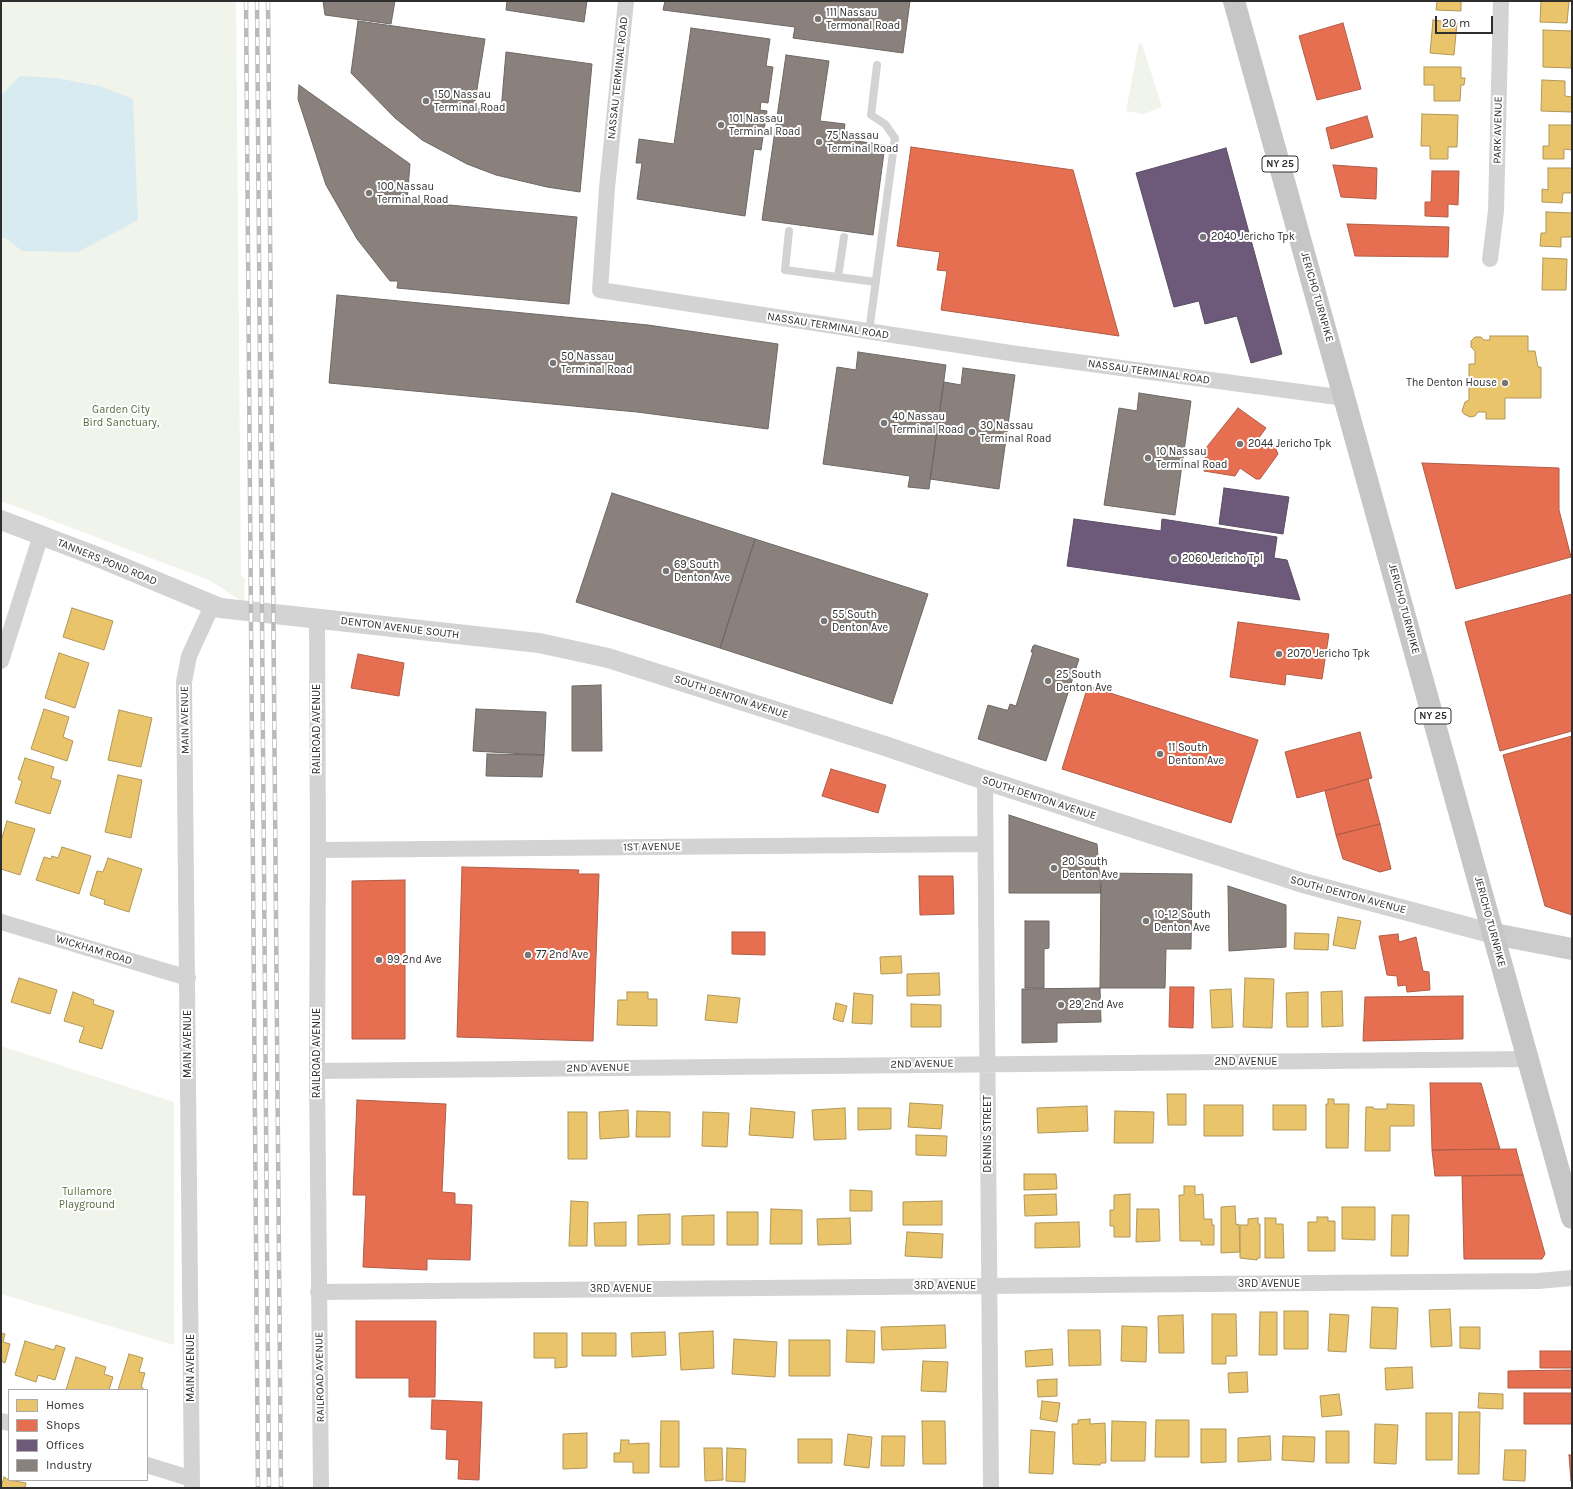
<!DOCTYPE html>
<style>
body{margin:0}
#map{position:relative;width:1573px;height:1489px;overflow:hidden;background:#fff;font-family:Karla,sans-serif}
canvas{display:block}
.frame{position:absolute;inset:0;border:2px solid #2e2e2e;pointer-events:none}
.legend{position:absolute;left:8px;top:1389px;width:140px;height:92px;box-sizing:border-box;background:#fff;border:1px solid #ababab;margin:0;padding:5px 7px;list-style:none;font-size:12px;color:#2e2e2e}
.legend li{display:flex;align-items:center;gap:8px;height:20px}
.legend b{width:20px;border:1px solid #ababab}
.scale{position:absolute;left:1435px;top:16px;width:58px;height:18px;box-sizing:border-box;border:2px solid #2e2e2e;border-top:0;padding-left:5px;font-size:12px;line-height:14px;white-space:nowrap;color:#2e2e2e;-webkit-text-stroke:3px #fff;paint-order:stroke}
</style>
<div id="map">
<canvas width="1573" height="1489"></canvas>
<div class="frame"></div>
<ul class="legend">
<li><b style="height:11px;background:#e9c46a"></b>Homes</li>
<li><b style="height:11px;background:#e76f51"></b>Shops</li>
<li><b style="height:11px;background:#6d597a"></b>Offices</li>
<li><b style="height:11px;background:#8a817c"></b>Industry</li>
</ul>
<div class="scale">20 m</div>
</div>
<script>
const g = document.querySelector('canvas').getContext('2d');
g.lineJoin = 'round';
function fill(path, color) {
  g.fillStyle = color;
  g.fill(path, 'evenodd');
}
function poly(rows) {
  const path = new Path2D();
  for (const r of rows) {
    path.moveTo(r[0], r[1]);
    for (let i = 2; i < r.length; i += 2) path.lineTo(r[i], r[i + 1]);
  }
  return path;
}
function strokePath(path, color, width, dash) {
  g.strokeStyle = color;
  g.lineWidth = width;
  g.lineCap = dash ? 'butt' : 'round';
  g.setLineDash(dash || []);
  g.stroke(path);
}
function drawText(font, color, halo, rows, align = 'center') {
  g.font = font + ' Karla,sans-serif';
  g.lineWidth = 4;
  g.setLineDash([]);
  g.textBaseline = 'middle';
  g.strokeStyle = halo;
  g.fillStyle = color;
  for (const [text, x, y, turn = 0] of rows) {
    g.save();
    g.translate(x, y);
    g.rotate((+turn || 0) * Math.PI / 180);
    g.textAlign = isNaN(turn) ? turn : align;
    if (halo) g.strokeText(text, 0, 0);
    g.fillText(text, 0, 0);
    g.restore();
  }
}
const green = poly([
 [1,1,236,1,241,576,245,578,244,603,211,581,1,501],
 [1139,43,1142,44,1162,107,1143,114,1126,111],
 [1,1046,174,1102,174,1345,1,1294]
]);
const water = poly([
 [20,76,56,78,99,86,133,99,138,220,78,252,22,251,7,239,1,237,1,95]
]);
const homes = poly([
 [1437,1,1461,1,1461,11,1436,10,1437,1],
 [1541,1,1569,1,1567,23,1540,22,1541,1],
 [1433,20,1457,23,1454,55,1430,53,1433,20],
 [1543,30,1572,31,1571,68,1543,67,1543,30],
 [1424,67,1461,67,1461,78,1465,78,1464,85,1461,85,1460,101,1434,101,1434,85,1424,85,1424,67],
 [1542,80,1565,81,1565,96,1572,97,1572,112,1541,111,1542,80],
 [1422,114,1458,115,1457,147,1448,147,1448,159,1430,159,1430,146,1421,146,1422,114],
 [1549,125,1572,125,1572,150,1564,149,1564,159,1543,159,1543,146,1549,146,1549,125],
 [1548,168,1572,168,1572,193,1563,193,1562,203,1542,202,1542,189,1548,190,1548,168],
 [1546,212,1572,213,1572,237,1561,237,1561,247,1540,246,1541,233,1546,233,1546,212],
 [1543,258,1567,259,1566,290,1542,290,1543,258],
 [1490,336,1528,336,1528,351,1535,351,1538,367,1541,367,1541,398,1505,398,1505,419,1486,419,1486,412,1478,412,1475,416,1470,417,1464,414,1462,411,1465,402,1469,400,1469,364,1475,364,1475,351,1471,347,1471,341,1475,337,1481,337,1484,340,1490,340,1490,336],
 [72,608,113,621,104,650,63,637,72,608],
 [59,653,89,663,75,708,45,698,59,653],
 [44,709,69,717,63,737,73,741,67,761,31,749,44,709],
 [119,710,152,718,141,767,108,760,119,710],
 [25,758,54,767,51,778,61,781,50,814,15,803,22,781,18,779,25,758],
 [118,775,142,780,131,838,105,832,118,775],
 [7,821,35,829,20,875,1,869,1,841,7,821],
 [62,847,91,856,79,894,36,880,44,857,51,859,52,856,58,858,62,847],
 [108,858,142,869,129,912,104,904,105,900,90,895,97,871,103,872,108,858],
 [1338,917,1361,921,1355,949,1333,945,1338,917],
 [1295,933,1329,934,1328,950,1294,949,1295,933],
 [901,956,902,973,881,974,880,957,901,956],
 [939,973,940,995,907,996,907,974,939,973],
 [19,978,57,990,50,1014,11,1002,19,978],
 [1245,978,1274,979,1272,1028,1243,1027,1245,978],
 [1231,989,1233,1027,1212,1028,1210,990,1231,989],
 [1342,991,1343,1026,1322,1027,1321,992,1342,991],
 [73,992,94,1000,93,1004,114,1011,102,1049,79,1042,84,1027,64,1021,73,992],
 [627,992,648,992,648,999,657,999,657,1026,617,1025,618,1000,627,1000,627,992],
 [1308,992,1308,1027,1287,1027,1286,993,1308,992],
 [854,993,873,995,872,1024,852,1023,854,993],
 [708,995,740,998,737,1023,705,1020,708,995],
 [836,1003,847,1006,843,1022,833,1019,836,1003],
 [911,1004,941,1005,941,1027,911,1027,911,1004],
 [1167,1094,1186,1094,1186,1125,1168,1125,1167,1094],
 [1328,1099,1334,1099,1334,1104,1349,1104,1348,1148,1326,1148,1326,1104,1328,1104,1328,1099],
 [910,1103,943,1105,941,1129,908,1127,910,1103],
 [1387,1104,1414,1105,1414,1126,1390,1126,1390,1151,1365,1151,1366,1107,1373,1107,1374,1109,1387,1109,1387,1104],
 [1204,1105,1243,1105,1243,1136,1204,1136,1204,1105],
 [1273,1105,1306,1105,1306,1130,1273,1130,1273,1105],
 [1087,1106,1088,1131,1038,1133,1037,1108,1087,1106],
 [751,1108,795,1112,793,1138,749,1135,751,1108],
 [845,1108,846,1139,814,1140,812,1110,845,1108],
 [858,1108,891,1108,891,1129,858,1130,858,1108],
 [628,1110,629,1137,600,1139,599,1112,628,1110],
 [637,1111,670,1112,670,1137,636,1137,637,1111],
 [1115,1111,1154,1112,1153,1143,1114,1143,1115,1111],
 [568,1112,587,1112,587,1159,568,1159,568,1112],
 [703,1112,729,1113,727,1147,702,1146,703,1112],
 [916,1135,947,1136,946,1156,916,1155,916,1135],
 [1024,1174,1056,1174,1057,1189,1024,1190,1024,1174],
 [1184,1186,1195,1186,1195,1195,1203,1194,1204,1219,1212,1219,1212,1225,1214,1225,1214,1245,1201,1245,1201,1241,1180,1241,1179,1195,1184,1195,1184,1186],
 [850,1190,872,1191,872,1211,850,1211,850,1190],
 [1056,1194,1057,1215,1025,1216,1024,1195,1056,1194],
 [1130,1194,1130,1237,1114,1237,1114,1226,1110,1226,1110,1210,1114,1210,1114,1195,1130,1194],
 [571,1201,588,1202,587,1246,569,1246,571,1201],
 [942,1201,942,1225,903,1225,903,1202,942,1201],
 [1235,1206,1236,1225,1239,1224,1240,1252,1221,1253,1221,1207,1235,1206],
 [1342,1207,1375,1207,1375,1240,1342,1239,1342,1207],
 [771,1209,802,1210,802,1244,770,1244,771,1209],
 [1137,1209,1159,1209,1160,1241,1136,1242,1137,1209],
 [727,1212,758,1212,758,1245,727,1245,727,1212],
 [670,1214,670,1244,638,1245,638,1215,670,1214],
 [714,1215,714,1245,682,1245,682,1216,714,1215],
 [1392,1215,1409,1215,1408,1256,1391,1256,1392,1215],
 [1317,1217,1328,1217,1328,1221,1335,1221,1335,1251,1308,1251,1308,1222,1317,1222,1317,1217],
 [850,1218,851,1244,818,1245,817,1219,850,1218],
 [1258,1218,1258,1224,1260,1224,1260,1258,1257,1258,1257,1260,1240,1258,1240,1225,1248,1225,1248,1219,1258,1218],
 [1265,1218,1276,1218,1276,1224,1283,1224,1284,1258,1265,1258,1265,1218],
 [626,1222,626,1246,595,1246,594,1223,626,1222],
 [1079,1222,1080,1247,1035,1248,1035,1223,1079,1222],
 [907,1232,943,1234,942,1258,905,1256,907,1232],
 [1372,1307,1398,1308,1396,1349,1370,1348,1372,1307],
 [1450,1309,1452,1346,1431,1347,1429,1310,1450,1309],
 [1284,1311,1308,1311,1308,1349,1284,1349,1284,1311],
 [1260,1312,1277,1312,1277,1355,1259,1355,1260,1312],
 [1212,1314,1236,1314,1237,1356,1226,1356,1226,1364,1212,1364,1212,1314],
 [1330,1314,1349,1315,1346,1352,1328,1351,1330,1314],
 [1183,1315,1184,1353,1159,1353,1158,1316,1183,1315],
 [945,1325,946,1348,882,1350,881,1327,945,1325],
 [1122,1326,1147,1327,1146,1362,1121,1361,1122,1326],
 [1460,1327,1480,1327,1480,1349,1460,1348,1460,1327],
 [847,1330,875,1331,874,1363,846,1362,847,1330],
 [1068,1330,1100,1330,1101,1365,1069,1366,1068,1330],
 [713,1331,714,1368,681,1370,679,1333,713,1331],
 [665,1332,666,1355,632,1357,631,1333,665,1332],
 [1,1333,5,1334,3,1342,10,1344,5,1363,1,1361,1,1333],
 [534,1333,567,1333,567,1367,555,1368,555,1358,534,1358,534,1333],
 [582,1333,616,1333,616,1356,582,1356,582,1333],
 [734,1339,777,1342,775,1377,732,1374,734,1339],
 [789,1340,830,1340,830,1376,789,1376,789,1340],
 [25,1341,54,1350,56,1345,65,1348,55,1380,38,1375,36,1382,15,1375,25,1341],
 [1052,1349,1053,1365,1026,1367,1025,1351,1052,1349],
 [129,1354,143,1358,139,1372,145,1373,141,1387,143,1388,143,1390,118,1390,129,1354],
 [76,1357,106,1367,104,1374,113,1377,109,1390,66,1390,76,1357],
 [923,1361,948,1362,946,1392,921,1391,923,1361],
 [1412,1367,1413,1388,1386,1390,1385,1368,1412,1367],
 [1247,1372,1248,1392,1229,1393,1228,1373,1247,1372],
 [1057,1379,1057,1396,1038,1397,1037,1380,1057,1379],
 [1479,1393,1503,1394,1503,1409,1478,1408,1479,1393],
 [1339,1394,1342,1415,1322,1417,1320,1396,1339,1394],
 [1042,1401,1060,1403,1057,1422,1040,1419,1042,1401],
 [1459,1412,1480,1412,1479,1474,1458,1474,1459,1412],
 [1426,1413,1452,1413,1452,1460,1426,1460,1426,1413],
 [1090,1419,1090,1424,1105,1423,1106,1463,1101,1463,1100,1465,1073,1464,1072,1424,1078,1424,1078,1420,1090,1419],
 [1156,1420,1189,1420,1189,1457,1155,1457,1156,1420],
 [661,1421,679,1421,679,1467,660,1467,661,1421],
 [922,1421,945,1421,946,1464,923,1464,922,1421],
 [1112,1421,1146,1422,1145,1461,1111,1461,1112,1421],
 [1375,1424,1398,1425,1396,1464,1374,1463,1375,1424],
 [1201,1429,1226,1429,1226,1462,1201,1463,1201,1429],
 [1031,1430,1055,1432,1053,1474,1029,1473,1031,1430],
 [1326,1431,1349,1431,1349,1463,1326,1463,1326,1431],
 [587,1433,587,1468,563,1469,563,1434,587,1433],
 [848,1434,872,1437,869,1468,844,1465,848,1434],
 [882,1436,905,1436,904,1466,881,1466,882,1436],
 [1270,1436,1271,1460,1238,1462,1238,1438,1270,1436],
 [1283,1436,1315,1437,1314,1462,1282,1460,1283,1436],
 [798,1439,832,1439,832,1463,798,1463,798,1439],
 [621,1440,629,1440,629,1444,649,1443,649,1473,633,1473,633,1462,614,1462,614,1453,620,1453,621,1440],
 [704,1448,722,1448,723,1480,705,1481,704,1448],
 [727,1448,746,1449,745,1482,726,1481,727,1448],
 [1505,1450,1526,1450,1525,1481,1503,1480,1505,1450],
 [4,1477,9,1480,26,1483,25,1488,1,1488,4,1477]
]);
const shops = poly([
 [1343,23,1361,89,1317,100,1299,36,1343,23],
 [1367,116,1373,137,1331,149,1326,128,1367,116],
 [911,147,1073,170,1119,336,941,310,947,271,937,270,940,252,897,246,911,147],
 [1333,165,1377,168,1376,199,1341,197,1333,165],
 [1432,171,1459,171,1458,205,1448,204,1448,217,1425,216,1425,202,1431,202,1432,171],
 [1347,224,1449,227,1448,257,1355,256,1347,224],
 [1238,408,1266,428,1258,439,1260,440,1264,439,1275,447,1278,454,1260,479,1256,479,1240,468,1235,476,1204,471,1206,448,1238,408],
 [1422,463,1559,468,1559,510,1571,557,1456,589,1422,463],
 [1572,594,1572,731,1500,751,1465,622,1572,594],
 [1238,622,1329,634,1322,679,1286,674,1285,685,1230,677,1238,622],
 [358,654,404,663,399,696,351,688,358,654],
 [1088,686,1258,740,1231,823,1062,769,1088,686],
 [1360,732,1372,778,1297,798,1285,752,1360,732],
 [1572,736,1572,915,1545,906,1503,755,1572,736],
 [831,769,886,785,878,813,822,796,831,769],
 [1368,779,1380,824,1336,835,1325,791,1368,779],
 [1380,824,1391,869,1380,872,1343,859,1336,835,1380,824],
 [462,867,579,870,578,874,599,874,593,1041,457,1037,462,867],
 [919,876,953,876,954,914,920,915,919,876],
 [405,880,405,1039,352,1039,352,881,405,880],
 [732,932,765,932,765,955,732,954,732,932],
 [1398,934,1399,942,1416,937,1423,971,1429,972,1430,990,1407,992,1406,985,1398,986,1397,976,1387,975,1379,936,1398,934],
 [1170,987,1194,987,1193,1028,1169,1027,1170,987],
 [1463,996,1463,1039,1363,1041,1365,997,1463,996],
 [1430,1083,1481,1083,1500,1149,1432,1150,1430,1083],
 [357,1100,446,1104,442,1192,455,1193,455,1204,472,1205,470,1260,427,1259,427,1270,363,1267,366,1195,353,1195,357,1100],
 [1516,1149,1523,1175,1435,1176,1432,1150,1516,1149],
 [1523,1175,1545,1254,1542,1259,1464,1259,1462,1176,1523,1175],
 [356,1321,436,1321,435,1397,409,1397,409,1378,356,1378,356,1321],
 [1540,1351,1572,1351,1572,1368,1540,1368,1540,1351],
 [1572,1370,1572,1388,1508,1388,1508,1371,1572,1370],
 [1524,1393,1572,1393,1572,1424,1524,1424,1524,1393],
 [432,1400,482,1402,479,1480,458,1479,459,1460,446,1459,447,1430,431,1429,432,1400],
 [1569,1455,1572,1455,1572,1482,1571,1482,1569,1455]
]);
const offices = poly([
 [1226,148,1282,354,1251,363,1237,316,1205,324,1199,301,1174,307,1136,173,1226,148],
 [1224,488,1289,497,1283,534,1219,524,1224,488],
 [1074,519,1161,531,1162,519,1277,537,1274,558,1287,560,1300,600,1067,566,1074,519]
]);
const industry = poly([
 [323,1,395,1,391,24,325,15,323,1],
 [507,1,587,1,584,22,506,10,507,1],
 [665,1,910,1,903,53,793,38,795,27,663,10,665,1],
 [358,21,485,39,474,108,501,111,506,52,592,64,580,192,547,187,496,175,467,164,422,140,395,118,351,73,358,21],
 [691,28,770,39,766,66,773,67,768,103,761,102,760,110,767,111,761,150,754,149,745,216,637,199,642,163,636,163,639,139,674,144,691,28],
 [786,55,829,61,820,121,845,124,843,139,885,145,873,235,762,220,786,55],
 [299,85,410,164,407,201,577,217,569,304,397,288,398,281,390,281,357,239,326,185,298,99,299,85],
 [337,295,648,325,778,344,768,429,637,412,329,383,337,295],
 [858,352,946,365,929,489,908,487,910,476,823,464,837,367,856,370,858,352],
 [963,368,1015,375,999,489,930,479,944,382,961,385,963,368],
 [1139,393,1191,401,1175,515,1104,505,1119,408,1137,411,1139,393],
 [612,493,755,539,720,648,576,602,612,493],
 [755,539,928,594,892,704,720,648,755,539],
 [1035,645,1079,659,1046,761,978,739,988,705,1006,710,1008,710,1010,704,1016,706,1033,652,1031,652,1033,646,1035,645],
 [601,685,602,751,572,751,572,686,601,685],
 [476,709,546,712,544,755,473,751,476,709],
 [487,754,544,755,542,777,486,776,487,754],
 [1009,815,1097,844,1101,893,1009,893,1009,815],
 [1101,873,1192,874,1191,949,1166,949,1165,988,1100,988,1101,873],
 [1228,886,1286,905,1286,947,1229,951,1228,886],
 [1025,921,1049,921,1049,948,1044,949,1044,988,1025,988,1025,921],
 [1100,988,1101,1022,1057,1023,1057,1042,1022,1043,1022,989,1100,988]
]);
const service = poly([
 [789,231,785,270,876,282],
 [838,277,844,237],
 [869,332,895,138,885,124,871,115,877,65]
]);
const minor = poly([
 [626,1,607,188,600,290,1017,354,1345,398],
 [1490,259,1496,211,1501,1],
 [317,618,318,850,317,1071,321,1488],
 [1,661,41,535],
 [985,780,991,1488],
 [318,850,985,844],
 [1,922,188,978],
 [317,1071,1528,1059],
 [318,1292,1538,1281,1572,1278],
 [1,1421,9,1423],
 [147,1465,192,1479],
 [192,1488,184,682,189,656,212,606]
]);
const tertiary = poly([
 [1,520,98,557,220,608,539,643,608,658,885,746,985,780,1303,883,1494,934]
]);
const secondary = poly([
 [1494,934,1572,949]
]);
const primary = poly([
 [1234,1,1572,1218]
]);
const rail = poly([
 [246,1,258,1488],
 [257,1,269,1488],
 [268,1,281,1488]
]);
const markers = [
 [818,19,4,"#777"],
 [426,101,4,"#777"],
 [721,125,4,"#777"],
 [819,142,4,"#777"],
 [369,193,4,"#777"],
 [1203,237,4,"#777"],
 [553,363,4,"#777"],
 [1505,383,4,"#777"],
 [884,423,4,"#777"],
 [972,432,4,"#777"],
 [1240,444,4,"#777"],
 [1148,458,4,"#777"],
 [1174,559,4,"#777"],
 [666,571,4,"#777"],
 [824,621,4,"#777"],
 [1279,654,4,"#777"],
 [1048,681,4,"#777"],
 [1160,754,4,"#777"],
 [1054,868,4,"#777"],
 [1146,921,4,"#777"],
 [528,955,4,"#777"],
 [379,960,4,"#777"],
 [1061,1005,4,"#777"]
];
const shields = [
 [1280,164,36],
 [1433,716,36]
];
const shieldNames = [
 ["NY 25",1280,164],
 ["NY 25",1433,716]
];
const poiNames = [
 ["111 Nassau",826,13],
 ["Termonal Road",826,26],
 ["150 Nassau",434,95],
 ["Terminal Road",434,108],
 ["101 Nassau",729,119],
 ["Terminal Road",729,132],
 ["75 Nassau",827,136],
 ["Terminal Road",827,149],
 ["100 Nassau",377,187],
 ["Terminal Road",377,200],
 ["2040 Jericho Tpk",1211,237],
 ["50 Nassau",561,357],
 ["Terminal Road",561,370],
 ["The Denton House",1497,383,"right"],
 ["40 Nassau",892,417],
 ["Terminal Road",892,430],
 ["30 Nassau",980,426],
 ["Terminal Road",980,439],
 ["2044 Jericho Tpk",1248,444],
 ["10 Nassau",1156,452],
 ["Terminal Road",1156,465],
 ["2060 Jericho Tpl",1182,559],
 ["69 South",674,565],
 ["Denton Ave",674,578],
 ["55 South",832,615],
 ["Denton Ave",832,628],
 ["2070 Jericho Tpk",1287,654],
 ["25 South",1056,675],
 ["Denton Ave",1056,688],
 ["11 South",1168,748],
 ["Denton Ave",1168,761],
 ["20 South",1062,862],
 ["Denton Ave",1062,875],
 ["10-12 South",1154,915],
 ["Denton Ave",1154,928],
 ["77 2nd Ave",536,955],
 ["99 2nd Ave",387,960],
 ["29 2nd Ave",1069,1005]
];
const streetNames = [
 ["NASSAU TERMINAL ROAD",618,78,-84],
 ["PARK AVENUE",1498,130,-89],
 ["JERICHO TURNPIKE",1317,297,74],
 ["NASSAU TERMINAL ROAD",828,326,9],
 ["NASSAU TERMINAL ROAD",1149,372,8],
 ["TANNERS POND ROAD",107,562,22],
 ["JERICHO TURNPIKE",1404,609,75],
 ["DENTON AVENUE SOUTH",400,628,7],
 ["SOUTH DENTON AVENUE",731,697,18],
 ["MAIN AVENUE",185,720,-91],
 ["RAILROAD AVENUE",317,729,-90],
 ["SOUTH DENTON AVENUE",1039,798,18],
 ["1ST AVENUE",652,847,-1],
 ["SOUTH DENTON AVENUE",1348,895,15],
 ["JERICHO TURNPIKE",1490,922,75],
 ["WICKHAM ROAD",94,950,17],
 ["MAIN AVENUE",188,1044,-90],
 ["RAILROAD AVENUE",317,1053,-90],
 ["2ND AVENUE",1246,1062],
 ["2ND AVENUE",922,1064,-1],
 ["2ND AVENUE",598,1068,-1],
 ["DENNIS STREET",988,1134,-90],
 ["3RD AVENUE",1269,1284],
 ["3RD AVENUE",945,1286],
 ["3RD AVENUE",621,1289],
 ["MAIN AVENUE",191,1368,-90],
 ["RAILROAD AVENUE",320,1377,-91]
];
const parkNames = [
 ["Garden City",121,410],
 ["Bird Sanctuary,",121,423],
 ["Tullamore",87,1192],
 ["Playground",87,1205]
];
fill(green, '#f1f4eb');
fill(water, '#d8ebf1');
fill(homes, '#e9c46a');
strokePath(homes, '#b19758', 1);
fill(shops, '#e76f51');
strokePath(shops, '#b05c46', 1);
fill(offices, '#6d597a');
strokePath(offices, '#5a4c63', 1);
fill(industry, '#8a817c');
strokePath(industry, '#6e6865', 1);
strokePath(service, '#d3d3d3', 8);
strokePath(minor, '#d3d3d3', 16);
strokePath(tertiary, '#d3d3d3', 20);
strokePath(secondary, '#ccc', 22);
strokePath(primary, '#c6c6c6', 22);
strokePath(rail, '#bababa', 4.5);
strokePath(rail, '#fff', 3, [9]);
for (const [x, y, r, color] of markers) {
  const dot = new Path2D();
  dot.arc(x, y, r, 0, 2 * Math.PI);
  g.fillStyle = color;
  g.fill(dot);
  strokePath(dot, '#fff', 1.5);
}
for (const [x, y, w] of shields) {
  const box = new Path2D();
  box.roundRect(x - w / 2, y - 8, w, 16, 3);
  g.fillStyle = '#fff';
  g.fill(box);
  strokePath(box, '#2e2e2e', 1);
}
drawText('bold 10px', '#2e2e2e', null, shieldNames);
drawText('11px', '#2e2e2e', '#fff', poiNames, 'left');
drawText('11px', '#2e2e2e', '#fff', streetNames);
drawText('11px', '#586a3b', '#fff', parkNames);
</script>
